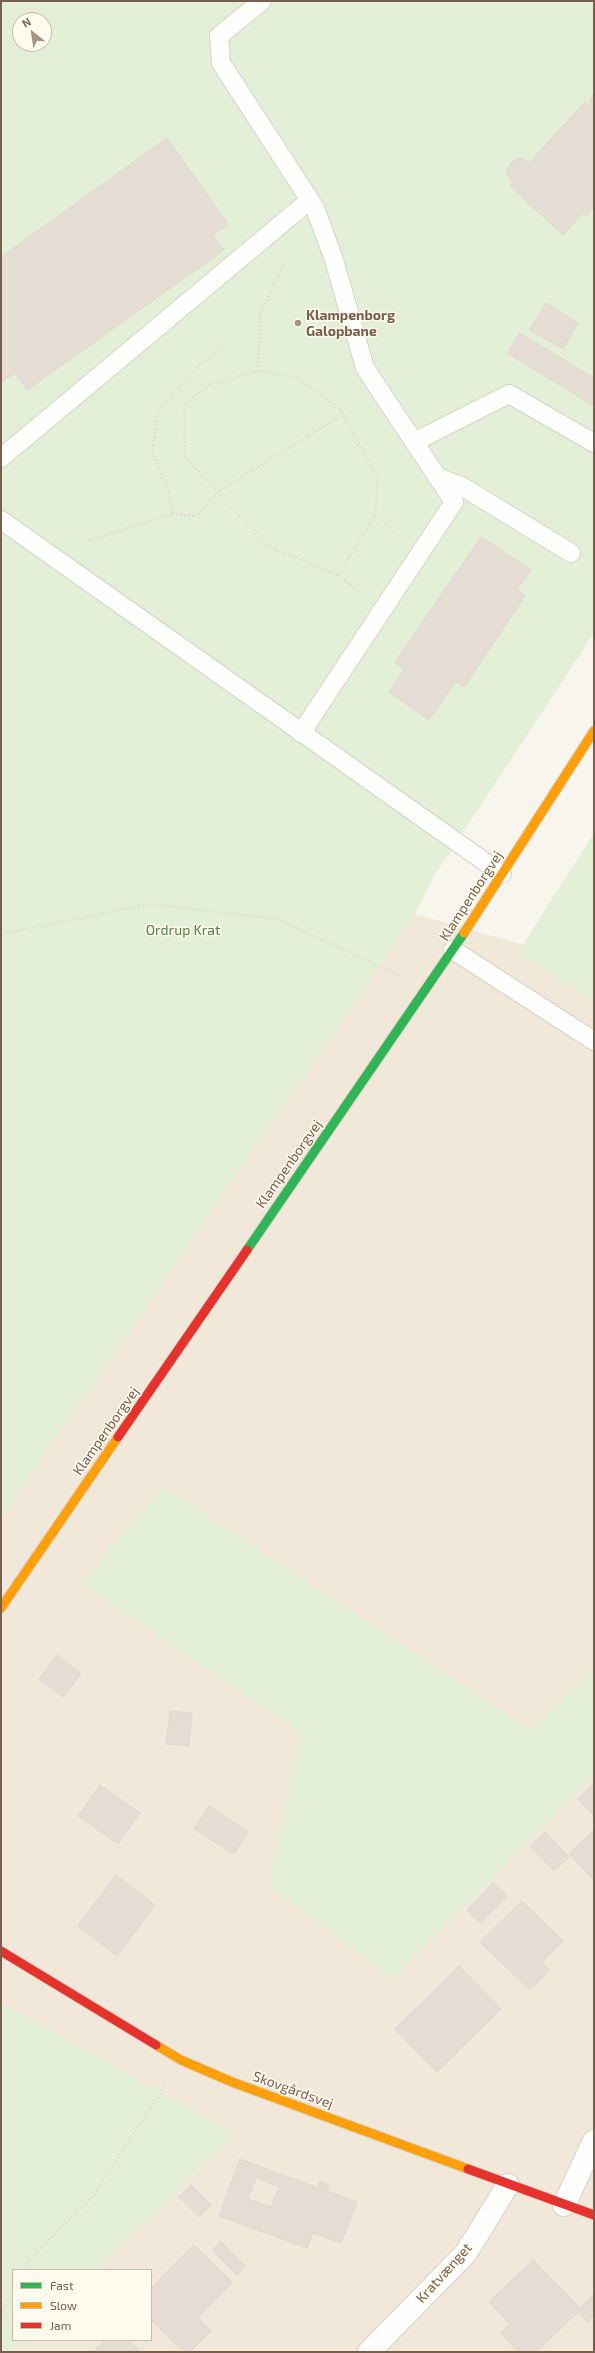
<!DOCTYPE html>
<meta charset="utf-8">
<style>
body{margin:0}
#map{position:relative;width:595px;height:2353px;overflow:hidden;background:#f8f5ed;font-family:"Exo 2",sans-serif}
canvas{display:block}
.frame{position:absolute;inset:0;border:2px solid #785e4b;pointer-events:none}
.legend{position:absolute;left:12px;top:2269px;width:140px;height:72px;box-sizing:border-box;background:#fffaee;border:1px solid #c9bcad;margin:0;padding:5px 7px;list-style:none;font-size:12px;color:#785e4b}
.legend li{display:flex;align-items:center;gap:8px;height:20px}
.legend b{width:20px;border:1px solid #c9bcad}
.north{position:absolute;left:12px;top:12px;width:40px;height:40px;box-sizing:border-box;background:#fffaee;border:1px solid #c9bcad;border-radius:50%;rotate:330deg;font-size:11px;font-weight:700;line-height:16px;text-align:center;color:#785e4b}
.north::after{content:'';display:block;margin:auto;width:14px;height:18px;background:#a59384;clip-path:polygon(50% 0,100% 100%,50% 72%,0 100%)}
</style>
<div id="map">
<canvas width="595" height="2353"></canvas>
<div class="frame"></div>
<ul class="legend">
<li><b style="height:5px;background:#30b455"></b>Fast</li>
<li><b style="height:5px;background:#ff9f0a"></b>Slow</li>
<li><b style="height:5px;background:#e5322d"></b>Jam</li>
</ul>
<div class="north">N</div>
</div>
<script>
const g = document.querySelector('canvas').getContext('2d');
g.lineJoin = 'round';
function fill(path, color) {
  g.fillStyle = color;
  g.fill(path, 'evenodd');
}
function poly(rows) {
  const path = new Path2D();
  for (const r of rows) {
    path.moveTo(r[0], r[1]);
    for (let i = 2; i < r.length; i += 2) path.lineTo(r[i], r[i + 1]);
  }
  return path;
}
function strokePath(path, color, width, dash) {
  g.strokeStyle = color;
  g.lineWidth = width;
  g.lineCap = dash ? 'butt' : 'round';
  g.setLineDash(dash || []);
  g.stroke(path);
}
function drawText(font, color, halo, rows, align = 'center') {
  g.font = font + ' "Exo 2",sans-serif';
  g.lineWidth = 3;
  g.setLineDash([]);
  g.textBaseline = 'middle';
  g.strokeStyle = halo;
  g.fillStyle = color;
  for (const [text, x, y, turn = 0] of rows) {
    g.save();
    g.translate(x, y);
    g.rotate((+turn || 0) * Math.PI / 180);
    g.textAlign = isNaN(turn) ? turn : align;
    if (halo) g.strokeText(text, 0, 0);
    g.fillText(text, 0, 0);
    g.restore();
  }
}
const residential = poly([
 [594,887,594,2352,12,2352,24,2340,151,2340,151,2270,96,2270,235,2134,1,2003,1,1518,415,914,552,953]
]);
const green = poly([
 [1,1,594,1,594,633,433,878,415,914,1,1518],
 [20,20,44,20,44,44,20,44],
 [594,833,594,1001,517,954],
 [163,1486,531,1730,594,1669,594,1776,393,1978,269,1885,302,1733,81,1584],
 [1,2003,235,2134,96,2270,13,2270,13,2340,24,2340,12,2352,1,2352]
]);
const building = poly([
 [594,92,594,207,586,216,583,213,563,235,510,186,513,183,507,174,507,169,512,162,521,157,529,163,585,102,591,107,590,101,594,92],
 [167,138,228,224,213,235,224,250,27,390,15,373,1,383,1,257,167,138],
 [546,303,578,323,563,349,530,330,546,303],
 [520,333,594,378,594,406,507,353,520,333],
 [481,537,531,570,517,590,525,596,464,687,456,681,429,720,389,692,404,669,395,662,481,537],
 [57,1655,81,1674,63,1697,39,1679,57,1655],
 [170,1711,192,1713,189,1746,166,1744,170,1711],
 [594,1783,594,1816,578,1799,594,1783],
 [100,1785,140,1813,118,1844,78,1816,100,1785],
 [209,1806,248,1832,234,1854,194,1829,209,1806],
 [594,1830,594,1880,569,1854,594,1830],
 [545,1832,569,1857,554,1871,530,1846,545,1832],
 [116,1875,155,1905,117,1956,78,1926,116,1875],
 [493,1883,507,1896,481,1923,467,1910,493,1883],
 [522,1901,563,1941,542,1962,550,1970,530,1990,480,1942,522,1901],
 [459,1966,501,2009,437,2072,395,2029,459,1966],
 [240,2159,318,2188,320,2181,329,2185,327,2191,357,2202,341,2243,313,2233,307,2248,219,2216,240,2159],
 [256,2178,279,2187,271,2207,248,2199,256,2178],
 [191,2185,211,2205,199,2217,179,2197,191,2185],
 [221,2241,246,2266,237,2275,212,2250,221,2241],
 [194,2245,233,2283,198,2318,211,2331,190,2352,184,2352,151,2320,151,2288,194,2245],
 [533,2260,580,2308,594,2294,594,2316,587,2322,578,2312,536,2352,519,2352,501,2333,510,2324,489,2302,533,2260],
 [106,2340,129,2340,140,2352,93,2352,106,2340]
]);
const path = poly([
 [258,371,296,377,340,409,378,479,375,516,338,575,268,546,185,457,184,405,210,384,258,371],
 [258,371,260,315,285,261],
 [172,514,197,516,218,492,343,414],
 [375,516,397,533],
 [85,542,172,514,169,492,152,452,158,412,199,365,225,346],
 [338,575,359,592],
 [1,934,150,904,278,919,398,975],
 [23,2270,28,2261,94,2195,165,2086],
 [1,2316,13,2291]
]);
const lane = poly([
 [262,1,219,36,221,63,315,208,334,260,365,368,454,502,301,733],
 [414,442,509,394,594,443],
 [1,458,310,200],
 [437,477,463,487,571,553],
 [1,520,502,874],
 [453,950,594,1041]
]);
const street = poly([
 [564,2205,594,2141],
 [369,2352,466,2253,508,2185]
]);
const fast = poly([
 [247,1250,464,933]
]);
const slow = poly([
 [464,933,594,731],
 [1,1608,118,1437],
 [156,2045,181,2060,232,2082,468,2169]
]);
const jam = poly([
 [118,1437,247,1250],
 [1,1951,156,2045],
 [468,2169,594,2215]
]);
const markers = [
 [298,323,4,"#a59384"]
];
const poiNames = [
 ["Klampenborg",306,315],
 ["Galopbane",306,331]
];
const streetNames = [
 ["Klampenborgvej",471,896,-57],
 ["Klampenborgvej",289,1164,-55],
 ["Klampenborgvej",106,1431,-55],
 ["Skovgårdsvej",293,2090,20],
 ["Kratvænget",444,2273,-48]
];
const parkNames = [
 ["Ordrup Krat",183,930]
];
fill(residential, '#f1e8da');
fill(green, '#e3f0d7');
fill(building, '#e5ddd3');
strokePath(building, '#e1d8ce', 1);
strokePath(lane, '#d7d2cb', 20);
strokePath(street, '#d7d2cb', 24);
strokePath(fast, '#d8d2ca', 11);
strokePath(slow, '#d8d2ca', 11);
strokePath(jam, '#d8d2ca', 11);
strokePath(path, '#dad5ce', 2.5, [1, 3]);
strokePath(lane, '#fefefc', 18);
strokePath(street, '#fefefc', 22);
strokePath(fast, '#30b455', 9);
strokePath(slow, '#ff9f0a', 9);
strokePath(jam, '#e5322d', 9);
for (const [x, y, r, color] of markers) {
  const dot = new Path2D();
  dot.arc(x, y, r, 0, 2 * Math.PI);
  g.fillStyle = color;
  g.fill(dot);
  strokePath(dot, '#fffaee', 1.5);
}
drawText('bold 14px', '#785e4b', '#fffaee', poiNames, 'left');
drawText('14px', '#785e4b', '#fffaee', streetNames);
drawText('14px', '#507e42', '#fffaee', parkNames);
</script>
